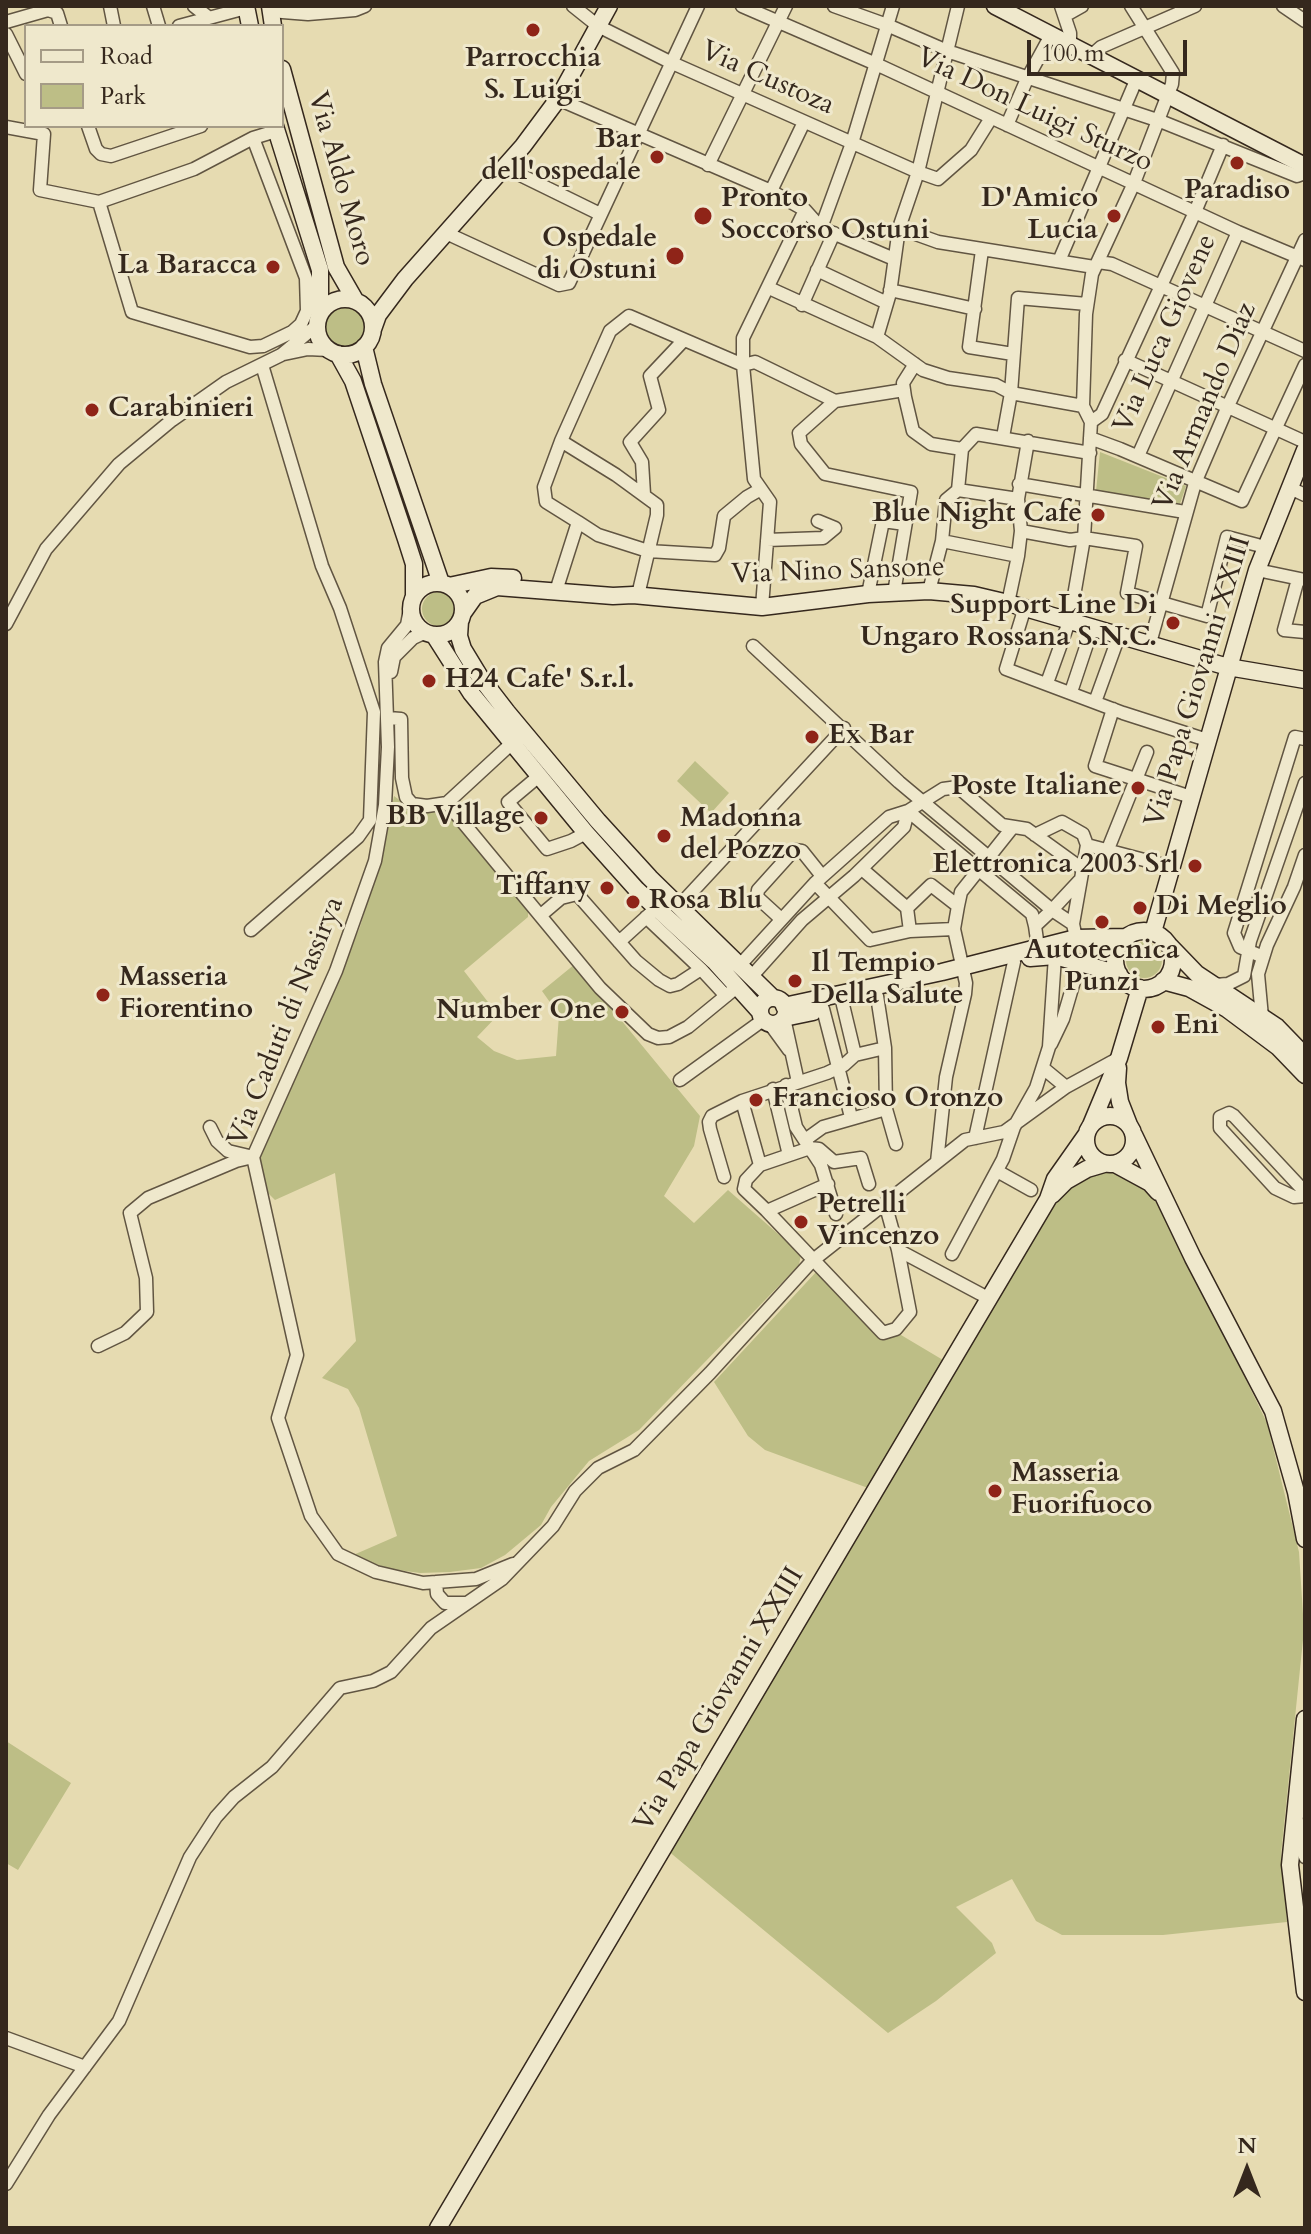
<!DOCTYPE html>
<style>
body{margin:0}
#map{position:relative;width:1311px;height:2234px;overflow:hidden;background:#e6dbb1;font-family:Cardo,serif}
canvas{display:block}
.frame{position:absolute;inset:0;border:8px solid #35281d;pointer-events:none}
.legend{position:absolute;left:24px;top:24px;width:260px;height:104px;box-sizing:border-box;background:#efe8cc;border:2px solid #a59b86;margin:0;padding:10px 14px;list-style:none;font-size:24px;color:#35281d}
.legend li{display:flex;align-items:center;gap:16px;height:40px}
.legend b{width:40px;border:2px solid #a59b86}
.north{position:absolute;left:1207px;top:2130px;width:80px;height:80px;-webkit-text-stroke:6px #efe8cc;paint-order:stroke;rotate:0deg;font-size:22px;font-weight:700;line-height:32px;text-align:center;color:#35281d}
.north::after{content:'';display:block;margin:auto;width:28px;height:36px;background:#35281d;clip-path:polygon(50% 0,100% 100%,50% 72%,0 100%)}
.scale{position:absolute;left:1027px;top:40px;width:160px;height:36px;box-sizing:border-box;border:4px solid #35281d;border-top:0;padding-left:10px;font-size:24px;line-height:28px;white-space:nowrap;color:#35281d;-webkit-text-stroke:6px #efe8cc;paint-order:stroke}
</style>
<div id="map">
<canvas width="1311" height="2234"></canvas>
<div class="frame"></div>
<ul class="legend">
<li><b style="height:10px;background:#efe8cc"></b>Road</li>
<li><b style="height:22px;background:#bdbe86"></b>Park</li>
</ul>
<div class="north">N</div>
<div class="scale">100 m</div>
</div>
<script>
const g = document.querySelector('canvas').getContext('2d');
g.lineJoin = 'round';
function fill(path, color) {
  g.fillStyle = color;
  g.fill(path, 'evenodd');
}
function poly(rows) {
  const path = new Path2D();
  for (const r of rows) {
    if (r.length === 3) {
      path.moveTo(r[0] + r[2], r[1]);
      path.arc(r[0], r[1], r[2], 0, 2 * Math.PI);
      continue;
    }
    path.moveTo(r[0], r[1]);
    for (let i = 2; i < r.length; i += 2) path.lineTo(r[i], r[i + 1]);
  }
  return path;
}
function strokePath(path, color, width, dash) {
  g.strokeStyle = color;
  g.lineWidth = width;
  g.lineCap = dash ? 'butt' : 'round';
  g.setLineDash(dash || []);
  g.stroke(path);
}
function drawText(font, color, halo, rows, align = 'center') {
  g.font = font + ' Cardo,serif';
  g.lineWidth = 6;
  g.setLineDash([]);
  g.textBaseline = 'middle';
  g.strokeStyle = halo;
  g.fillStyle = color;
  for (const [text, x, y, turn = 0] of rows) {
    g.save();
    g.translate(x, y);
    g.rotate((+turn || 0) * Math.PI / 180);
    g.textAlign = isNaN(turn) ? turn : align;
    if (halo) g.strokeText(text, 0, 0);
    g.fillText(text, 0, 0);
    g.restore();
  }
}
const green = poly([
 [344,327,20],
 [1100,452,1186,486,1180,504,1096,491],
 [439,609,17],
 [695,761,729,793,711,813,677,781],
 [394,796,417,813,444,806,528,908,528,917,464,971,498,1015,477,1037,494,1051,517,1060,556,1056,559,1015,542,991,575,964,700,1116,694,1146,664,1196,694,1223,728,1190,801,1254,799,1265,639,1430,589,1461,551,1507,541,1525,505,1555,481,1568,450,1572,420,1573,391,1569,351,1556,397,1536,359,1408,348,1389,322,1378,356,1341,335,1173,275,1200,266,1191,259,1158,360,927,383,851],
 [1144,960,18],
 [1100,1171,1132,1176,1161,1205,1267,1423,1299,1552,1304,1630,1281,1854,1287,1922,1163,1935,1062,1935,1036,1921,1012,1879,956,1907,992,1943,996,1953,936,2001,888,2033,667,1850,1006,1279,1057,1202,1074,1182],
 [817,1271,885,1336,901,1335,943,1360,868,1488,765,1450,748,1436,714,1382],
 [6,1741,71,1783,18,1870,6,1863]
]);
const street = poly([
 [110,6,114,26],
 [153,6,159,26],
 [194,6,208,17],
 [573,6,598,26,670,62,918,172,938,179,971,150,991,118],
 [742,6,876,64,1238,232,1305,260],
 [834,6,887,25,947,51,1160,121,1297,176,1305,173],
 [1061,6,1070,33,1070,44],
 [1283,6,1305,21],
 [270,11,308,14,355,10,365,6],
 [1066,15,1082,6],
 [6,22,48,10,57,13,61,26],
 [179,26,246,8],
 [6,34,26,74],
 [1092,55,1101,47,1195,6],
 [558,99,771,191,805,210,821,228,894,259],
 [1007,125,1027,79,1051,35],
 [88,126,96,149,101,154,111,156,201,126],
 [6,127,44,134,40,190,99,202,194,169,253,138,276,131],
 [708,165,786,6],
 [504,167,600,214],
 [771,191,804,122],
 [99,202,132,312,250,347,263,346,292,332,301,324,307,311,306,278,253,138],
 [821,228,852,143,893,6],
 [899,228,938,242,1094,267],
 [446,233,559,285,569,283,698,6],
 [982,250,969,347,1013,354],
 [1059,261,1137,78],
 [1098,262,1112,264,1305,351],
 [817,270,887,303],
 [769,288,877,337,923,370,948,378,996,385,1011,393,1083,406],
 [890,290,975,309],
 [802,305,834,233],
 [877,337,890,293,899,228,918,172,958,6],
 [284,354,308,349,328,350],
 [1125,360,1305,442],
 [915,364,903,383,905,397,913,431,931,444,962,449,976,434,1090,453],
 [835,401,799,433,801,444,825,474,911,492,894,593],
 [1091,422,1083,406,1086,314,1092,274,1134,183,1172,84,1173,73,1131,6],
 [1003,437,1011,393,1018,298,1087,304],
 [1090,438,1120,449,1242,501,1305,365],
 [1138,456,1238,232],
 [1019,484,1185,512],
 [1290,488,1305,495],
 [958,490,1018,499],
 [644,494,642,462,630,442,659,410,650,376,683,341],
 [578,522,598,535,648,551,715,555,719,548,724,516,747,497,761,489],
 [1021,531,1070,540,1084,538,1136,546,1127,593,1207,616,1227,537,1265,547],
 [767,540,823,538,835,528,818,521],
 [942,541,1018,556],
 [1257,570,1305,580],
 [1298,579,1284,630,1305,632],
 [556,591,578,522,546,502,544,487,561,441],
 [929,591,942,541,946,500,958,490,962,449],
 [868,594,883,521,905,524],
 [638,595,657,515,657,505,616,475,561,441,610,331,629,316,743,365,755,362,835,401,904,390],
 [411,603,407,625,388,648,385,662,388,747,385,805,375,861,336,971,253,1157,297,1355,278,1418,311,1516,338,1554,376,1572,423,1583,476,1579,513,1564],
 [1008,603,1018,556,1021,531,1018,499,1028,441],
 [762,607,770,502,754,479,743,365,743,338,805,210],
 [1025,607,1006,669,1123,713,1207,740],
 [6,624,46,549,119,464,172,420,226,382,281,355,316,326],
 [1150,643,1195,483,1228,406,1305,240],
 [753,646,899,782,1052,910,1079,881],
 [391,672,394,657,413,638,426,632],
 [1047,683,1070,619,1084,538,1091,422,1102,414,1195,212,1223,145],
 [1071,692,1093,626],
 [1095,702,1120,633],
 [1113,709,1095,766,1191,797],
 [388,718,401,719,402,778,406,797,412,804,427,806,447,803],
 [539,776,508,802,547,849,571,841,586,833],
 [447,803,600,988,648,1034,658,1038,669,1037,688,1027,738,986],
 [447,803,511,744],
 [908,811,1032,914,1035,926],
 [1035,835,1062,822,1083,834,1087,845],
 [1087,845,1171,867],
 [1108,849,1147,752],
 [862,869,907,908,910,931],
 [815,883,870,940,910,931,954,929],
 [679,906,844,728],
 [907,908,931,885,958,906],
 [541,915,561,898,577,894,636,961,659,980,670,986,678,984,701,969,726,996],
 [646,917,701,969],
 [780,918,757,897,758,890,794,850,802,851,822,876],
 [1073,924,1087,845],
 [251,930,358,837,370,820,374,712,340,608,322,566,262,365],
 [619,942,652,912],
 [1038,947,1035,926,1052,910,1073,924,1076,938],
 [1263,957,1240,947,1234,933,1295,737,1305,739],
 [740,965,815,883,889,817,908,811,943,789,958,787,1002,825,1027,829,1081,868],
 [752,976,802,920,854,876,904,827,908,811],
 [1214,985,1228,984,1244,976,1250,941,1305,783],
 [877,996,885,1048,886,1109,896,1144],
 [843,1005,855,1055],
 [823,1009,851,1117],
 [1262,1017,1258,974,1267,945,1294,887,1305,855],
 [784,1018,798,1082],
 [770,1024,789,1050],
 [1051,1044,1063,1019,1080,961],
 [1043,1068,1066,1087],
 [680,1080,763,1020],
 [786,1085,796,1127,821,1165,836,1214],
 [773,1089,789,1155],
 [742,1101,760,1165],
 [210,1127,217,1141,228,1151,249,1156],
 [975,1138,1014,962],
 [805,1140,823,1127,886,1109],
 [937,1162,946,1077,965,994,966,983,954,929,958,906,961,892,1012,828],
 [997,1171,1031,1190],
 [724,1177,710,1129,709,1122,712,1116,742,1101,827,1073,844,1065,855,1055,885,1048],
 [828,1184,767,1211,883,1333,896,1329,910,1312,898,1250,885,1203],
 [1305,1192,1234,1116,1229,1113,1220,1117,1220,1128,1275,1188,1294,1197,1305,1196],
 [767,1211,744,1189,746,1180,760,1165,810,1148,819,1149,834,1162,861,1158,869,1184],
 [898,1250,988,1298],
 [952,1254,1003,1159,1014,1127,1036,1088,1049,1047,1055,956],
 [98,1346,125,1333,147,1312,146,1278,130,1213,148,1198,236,1161,253,1157],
 [436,1582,437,1594,445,1603,467,1603],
 [1299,1824,1305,1857],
 [6,2038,85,2067],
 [6,2184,49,2115,119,2021,190,1857,216,1817,234,1797,272,1767,340,1688,373,1681,391,1672,431,1628,502,1579,553,1526,575,1491,598,1468,634,1450,710,1373,812,1261,965,1140,1004,1132,1066,1087,1119,1058]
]);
const secondary = poly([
 [246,6,250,26],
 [270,6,273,26],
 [995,6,1305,166],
 [282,69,336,267,355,300],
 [275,126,320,270,320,312],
 [345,327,28],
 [373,329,378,315,405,279,523,146,558,99,609,6],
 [364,347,373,384,441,583],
 [338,354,353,381,406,539,414,564,414,595],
 [437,609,26],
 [449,586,491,577,513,578],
 [463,613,475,596,497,587,613,596,633,595,762,607,868,594,929,591,974,595,1008,603,1228,667,1305,680],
 [460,621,459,636,463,649,480,677,507,712,598,821,650,878,773,998],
 [434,635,471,693,586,833,637,890,714,961,760,1012],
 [1144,960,29],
 [1153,932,1257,570,1305,450],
 [1170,946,1197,974,1277,1027,1305,1056],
 [1030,958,1055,956,1119,974],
 [1163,981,1189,988,1227,1009,1278,1047,1305,1075],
 [773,1011,13],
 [784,1006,942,972,1076,938,1126,937],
 [784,1018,813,1012],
 [1118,1068,1117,1083,1120,1102,1129,1125],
 [1110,1140,24],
 [1091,1125,1119,1058,1140,988],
 [1134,1135,1193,1258,1273,1411,1296,1492,1305,1539],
 [1115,1164,1150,1183,1158,1192],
 [1052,1195,1066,1181,1087,1169,1104,1164],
 [1305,1719,1290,1865,1305,1992],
 [438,2228,1048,1199,1055,1179,1086,1135]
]);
const markers = [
 [533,30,8,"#8f2418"],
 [657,157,8,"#8f2418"],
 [1237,163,8,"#8f2418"],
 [703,216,10,"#8f2418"],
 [1114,216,8,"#8f2418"],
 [675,256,10,"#8f2418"],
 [273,267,8,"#8f2418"],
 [92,410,8,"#8f2418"],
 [1098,515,8,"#8f2418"],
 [1173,623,8,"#8f2418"],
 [429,681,8,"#8f2418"],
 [812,737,8,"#8f2418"],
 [1138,788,8,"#8f2418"],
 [541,818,8,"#8f2418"],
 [664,836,8,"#8f2418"],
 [1195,866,8,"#8f2418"],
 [607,888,8,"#8f2418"],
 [633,902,8,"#8f2418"],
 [1140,908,8,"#8f2418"],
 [1102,922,8,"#8f2418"],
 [795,981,8,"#8f2418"],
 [103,995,8,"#8f2418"],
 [622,1012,8,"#8f2418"],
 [1158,1027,8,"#8f2418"],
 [756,1100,8,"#8f2418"],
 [801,1222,8,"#8f2418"],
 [995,1491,8,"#8f2418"]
];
const poiNames = [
 ["Parrocchia",533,60,"center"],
 ["S. Luigi",533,92,"center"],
 ["Bar",641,141,"right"],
 ["dell'ospedale",641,173,"right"],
 ["Paradiso",1237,192,"center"],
 ["Pronto",721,200],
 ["Soccorso Ostuni",721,232],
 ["D'Amico",1098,200,"right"],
 ["Lucia",1098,232,"right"],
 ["Ospedale",657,240,"right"],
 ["di Ostuni",657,272,"right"],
 ["La Baracca",257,267,"right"],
 ["Carabinieri",108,410],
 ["Blue Night Cafe",1082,515,"right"],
 ["Support Line Di",1157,607,"right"],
 ["Ungaro Rossana S.N.C.",1157,639,"right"],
 ["H24 Cafe' S.r.l.",445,681],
 ["Ex Bar",828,737],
 ["Poste Italiane",1122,788,"right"],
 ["BB Village",525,818,"right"],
 ["Madonna",680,820],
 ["del Pozzo",680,852],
 ["Elettronica 2003 Srl",1179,866,"right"],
 ["Tiffany",591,888,"right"],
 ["Rosa Blu",649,902],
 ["Di Meglio",1156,908],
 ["Autotecnica",1102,952,"center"],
 ["Punzi",1102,984,"center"],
 ["Il Tempio",811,965],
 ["Della Salute",811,997],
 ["Masseria",119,979],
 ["Fiorentino",119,1011],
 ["Number One",606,1012,"right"],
 ["Eni",1174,1027],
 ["Francioso Oronzo",772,1100],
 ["Petrelli",817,1206],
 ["Vincenzo",817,1238],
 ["Masseria",1011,1475],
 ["Fuorifuoco",1011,1507]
];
const streetNames = [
 ["Via Custoza",767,79,24],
 ["Via Don Luigi Sturzo",1034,111,25],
 ["Via Aldo Moro",340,179,74],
 ["Via Luca Giovene",1166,334,-66],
 ["Via Armando Diaz",1206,407,-67],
 ["Via Nino Sansone",838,572,-2],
 ["Via Papa Giovanni XXIII",1199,682,-73],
 ["Via Caduti di Nassirya",287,1022,-68],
 ["Via Papa Giovanni XXIII",720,1700,-59]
];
fill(green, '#bdbe86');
strokePath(street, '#615542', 15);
strokePath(secondary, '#35281d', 19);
strokePath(street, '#efe8cc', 12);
strokePath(secondary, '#efe8cc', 16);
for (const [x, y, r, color] of markers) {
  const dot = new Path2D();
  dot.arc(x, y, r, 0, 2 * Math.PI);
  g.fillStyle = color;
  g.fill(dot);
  strokePath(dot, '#efe8cc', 3);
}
drawText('bold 28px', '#35281d', '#efe8cc', poiNames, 'left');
drawText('28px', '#35281d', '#efe8cc', streetNames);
</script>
